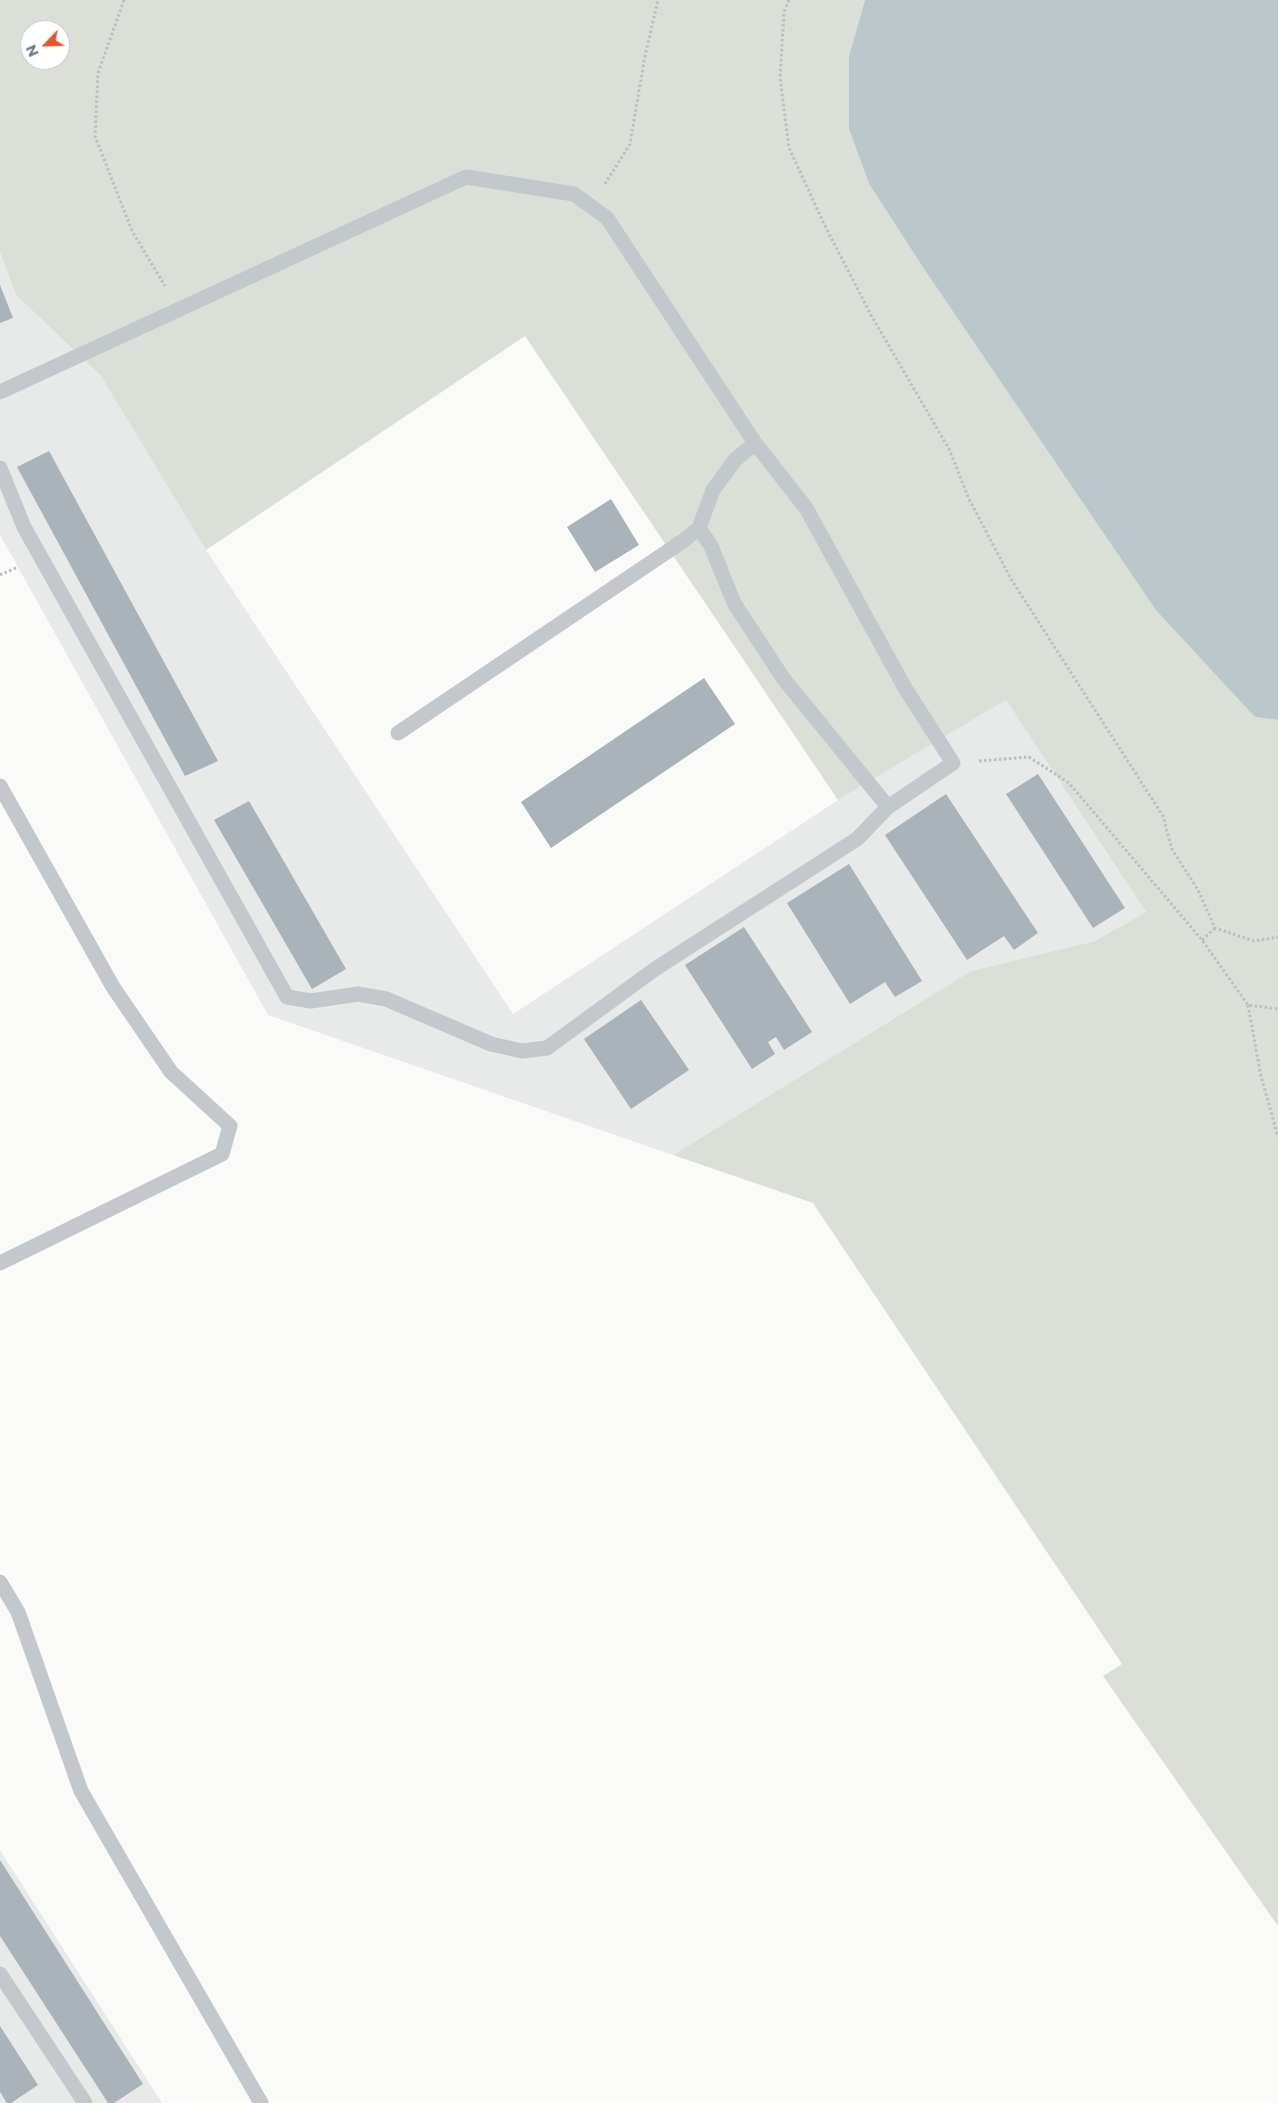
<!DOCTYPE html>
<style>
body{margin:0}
#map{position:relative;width:1278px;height:2103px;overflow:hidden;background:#fafaf8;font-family:Montserrat,sans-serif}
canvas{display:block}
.north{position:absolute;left:20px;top:20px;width:50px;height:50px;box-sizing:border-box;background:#fff;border:1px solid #c1c8cd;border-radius:50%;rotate:246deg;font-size:14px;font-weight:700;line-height:20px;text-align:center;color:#657683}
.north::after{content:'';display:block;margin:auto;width:18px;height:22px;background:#e4572e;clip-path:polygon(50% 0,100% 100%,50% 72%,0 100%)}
</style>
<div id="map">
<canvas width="1278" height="2103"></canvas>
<div class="north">N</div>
</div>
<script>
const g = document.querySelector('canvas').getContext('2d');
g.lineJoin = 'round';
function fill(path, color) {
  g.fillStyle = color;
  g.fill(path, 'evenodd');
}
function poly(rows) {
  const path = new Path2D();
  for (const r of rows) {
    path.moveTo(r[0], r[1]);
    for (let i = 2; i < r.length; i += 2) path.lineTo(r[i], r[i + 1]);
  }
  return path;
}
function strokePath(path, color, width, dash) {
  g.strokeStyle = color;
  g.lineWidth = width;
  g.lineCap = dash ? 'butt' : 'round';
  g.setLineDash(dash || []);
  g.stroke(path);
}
const built = poly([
 [0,252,16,295,101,376,206,550,513,1014,838,800,1006,700,1146,912,1095,941,971,971,673,1155,268,1015,0,535],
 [0,1850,162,2103,0,2103]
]);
const green = poly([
 [0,0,865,0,849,56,849,129,869,184,924,269,1055,461,1255,717,1278,720,1278,1926,1103,1676,1122,1664,813,1203,673,1155,971,971,1095,941,1146,912,1006,700,838,800,525,336,206,550,101,376,16,295,0,252],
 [30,30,60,30,60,60,30,60]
]);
const water = poly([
 [865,0,1278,0,1278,720,1255,717,1156,610,924,269,869,184,849,129,849,56]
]);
const building = poly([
 [0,285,13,318,0,323],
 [49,451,218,761,185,776,17,467],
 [611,499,639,545,595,572,567,527],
 [704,678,735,724,551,848,521,802],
 [1038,774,1125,908,1093,928,1006,794],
 [946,794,1038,933,1014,950,1004,936,967,960,885,835],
 [249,801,346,969,312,989,214,820],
 [849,864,922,981,895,997,885,982,850,1004,787,903],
 [744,927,812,1032,784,1050,776,1037,768,1042,775,1054,752,1069,685,965],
 [641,1000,689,1070,631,1109,584,1039],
 [0,1860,143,2084,114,2103,108,2103,0,1936],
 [0,2026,38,2085,11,2103,7,2103,0,2092]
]);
const path = poly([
 [124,0,98,73,95,136,132,231,165,286],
 [789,0,784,12,780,78,789,148,825,226,871,315,949,449,969,499,1011,579,1163,816,1172,849,1198,890,1215,928,1254,941,1278,937],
 [605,184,630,144,645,56,658,0],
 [0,575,18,567],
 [979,761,1029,757,1069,783,1202,940,1248,1005,1278,1009],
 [1202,940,1215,928],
 [1248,1005,1261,1076,1278,1137]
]);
const lane = poly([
 [0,392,466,177,574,194,607,218,755,443,735,460,713,490,699,528,683,541,398,733],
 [0,468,24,527,287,997,311,1001,358,994,386,999,491,1044,522,1051,547,1048,655,969,857,839,888,807,953,763,905,688,806,508,755,443],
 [699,528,711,546,734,603,783,678,888,807],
 [0,786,113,987,171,1072,230,1126,222,1154,0,1263],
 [0,1582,18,1612,81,1791,261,2103],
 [0,1974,85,2103]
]);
fill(built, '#e8e9e9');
fill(green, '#dadfd7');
fill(water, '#bbc7cb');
fill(building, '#aab3b9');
strokePath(path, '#bbbfc2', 3, [2.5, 2.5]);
strokePath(lane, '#c3c8cc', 15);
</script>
